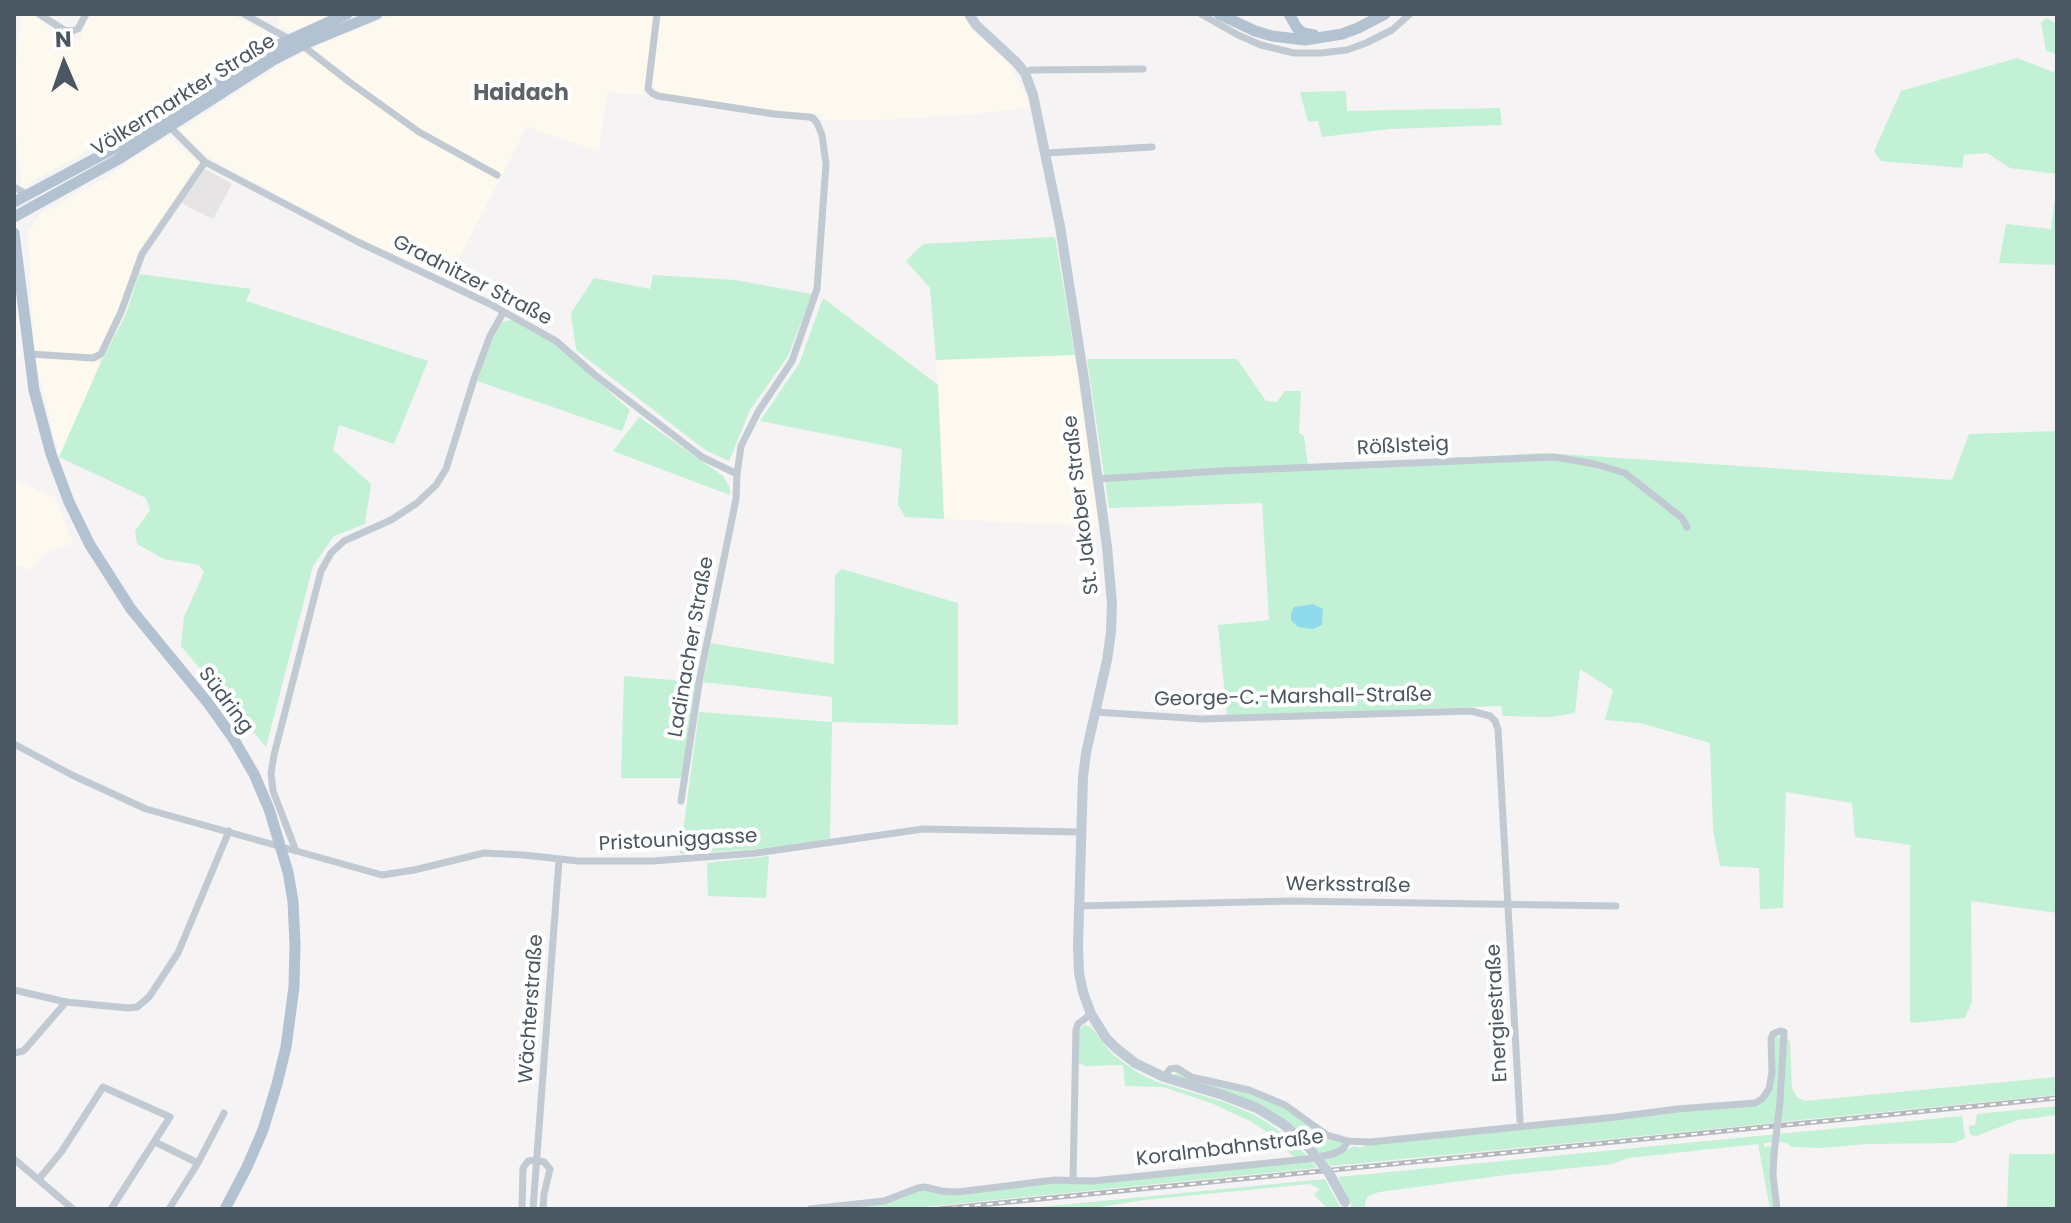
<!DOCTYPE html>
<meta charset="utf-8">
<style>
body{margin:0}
#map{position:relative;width:2071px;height:1223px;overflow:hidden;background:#f5f3f3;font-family:Poppins,sans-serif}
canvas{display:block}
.frame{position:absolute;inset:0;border:16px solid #4a5661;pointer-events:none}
.north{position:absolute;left:24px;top:24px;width:80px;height:80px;-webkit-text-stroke:6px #fff;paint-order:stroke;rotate:358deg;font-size:22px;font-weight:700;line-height:32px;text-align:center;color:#4a5661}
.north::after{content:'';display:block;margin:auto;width:28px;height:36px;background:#4a5661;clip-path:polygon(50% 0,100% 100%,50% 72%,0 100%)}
</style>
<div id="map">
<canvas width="2071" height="1223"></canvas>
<div class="frame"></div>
<div class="north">N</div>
</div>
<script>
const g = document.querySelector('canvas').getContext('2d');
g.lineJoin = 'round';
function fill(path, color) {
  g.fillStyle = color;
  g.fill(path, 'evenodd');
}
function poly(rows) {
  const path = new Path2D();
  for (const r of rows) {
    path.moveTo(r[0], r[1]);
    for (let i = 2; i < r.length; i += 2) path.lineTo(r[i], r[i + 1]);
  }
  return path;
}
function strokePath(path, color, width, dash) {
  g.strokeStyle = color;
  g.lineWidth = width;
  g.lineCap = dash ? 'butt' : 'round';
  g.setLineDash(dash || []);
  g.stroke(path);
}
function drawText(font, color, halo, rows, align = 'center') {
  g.font = font + ' Poppins,sans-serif';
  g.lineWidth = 8;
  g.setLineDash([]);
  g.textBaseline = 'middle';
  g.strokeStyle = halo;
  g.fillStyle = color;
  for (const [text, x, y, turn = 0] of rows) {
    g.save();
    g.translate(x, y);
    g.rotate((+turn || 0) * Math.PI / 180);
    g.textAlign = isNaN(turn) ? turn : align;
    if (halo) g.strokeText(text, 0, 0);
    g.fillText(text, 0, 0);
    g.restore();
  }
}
const commercial = poly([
 [21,14,31,14,73,42,80,39,89,14,230,14,266,31,268,42,158,112,22,187,14,121,14,81],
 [279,14,332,14,291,32,279,27],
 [397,14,653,14,644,95,607,92,599,152,527,127,448,279,364,242,206,156,179,130,286,61,321,44],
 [660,14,962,14,969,25,1008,62,1032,107,975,114,883,120,821,120,820,114,791,113,658,93,652,85],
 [168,136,199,163,138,253,119,307,99,351,92,355,34,350,28,232,40,214,104,179],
 [1075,355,1100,527,944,519,936,360],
 [35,357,101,362,59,457],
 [14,480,56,498,73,543,43,554,32,571,14,564]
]);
const education = poly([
 [205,169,232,184,213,219,181,203]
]);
const green = poly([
 [2047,18,2057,24,2057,54,2046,51,2041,22],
 [2017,58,2053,72,2057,66,2057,174,2010,168,1987,153,1964,155,1962,168,1881,161,1874,151,1901,91],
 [1346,91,1347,111,1500,108,1502,125,1391,129,1322,137,1318,121,1308,122,1300,92],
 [2057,185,2057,265,1999,263,2006,224,2051,229],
 [1055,237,1075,355,936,360,930,288,906,261,923,244],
 [139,274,251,289,246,301,428,361,394,444,339,425,333,450,371,484,365,524,334,536,313,566,266,747,181,646,184,617,204,572,199,565,164,559,137,544,135,531,150,510,146,498,59,457,101,362,126,314],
 [653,275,735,280,812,294,788,356,750,410,729,461,705,450,576,350,571,313,594,278,650,289],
 [823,298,938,385,944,519,905,517,898,505,902,449,760,421,799,364],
 [512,320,556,344,630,410,622,431,477,381,492,341,502,322],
 [1087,359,1237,359,1266,401,1277,402,1285,391,1301,391,1299,433,1304,436,1308,466,1544,453,1952,480,1969,434,2057,431,2057,913,1971,901,1972,1002,1965,1018,1910,1023,1910,845,1855,837,1852,803,1786,792,1783,908,1760,909,1759,868,1720,866,1713,829,1710,743,1640,723,1605,720,1613,690,1580,669,1575,713,1551,717,1503,716,1501,706,1227,716,1218,625,1269,620,1262,503,1109,508],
 [639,417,723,476,730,488,730,495,613,451],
 [842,569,958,603,958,725,832,722,830,839,756,849,680,854,699,712,832,722,832,697,703,682,711,643,834,664,835,575],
 [624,676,696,682,682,778,621,778],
 [769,856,766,898,708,896,707,863],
 [1084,1025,1091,1027,1112,1054,1138,1073,1157,1082,1224,1102,1257,1116,1284,1134,1308,1157,1295,1158,1268,1133,1252,1122,1211,1103,1163,1087,1125,1086,1123,1065,1084,1066,1083,1064,1078,1064,1079,1030],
 [1777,1036,1781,1038,1779,1087,1775,1123,1331,1166,1325,1159,1355,1146,1361,1148,1367,1144,1765,1100,1774,1039],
 [1787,1037,1790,1042,1792,1088,1797,1097,1805,1101,2057,1077,2057,1095,1780,1122],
 [1176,1072,1266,1097,1342,1143,1342,1145,1338,1149,1322,1155,1299,1132,1175,1077],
 [2057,1106,2057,1115,2018,1120,1976,1136,1971,1135,1969,1131,1969,1126,1975,1125,1977,1114],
 [1962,1116,1965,1138,1955,1143,1867,1144,1822,1148,1792,1147,1786,1143,1779,1142,1764,1143,1764,1147,1772,1146,1776,1209,1770,1209,1758,1144,1628,1158,1612,1164,1506,1175,1379,1192,1368,1196,1365,1203,1365,1209,1352,1209,1350,1201,1338,1177],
 [2009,1154,2057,1154,2057,1209,2007,1209],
 [1312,1161,1317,1168,905,1209,825,1209,868,1206,911,1192,925,1190,934,1193],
 [1325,1179,1341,1209,1328,1209,1314,1195,1320,1189,1310,1184,1144,1200,1088,1209,1020,1209]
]);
const water = poly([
 [1313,604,1323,609,1322,625,1313,629,1298,627,1291,620,1291,613,1294,607]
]);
const minor = poly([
 [39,14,64,30,72,31,78,29,86,14],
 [244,14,307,49,348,81,419,132,497,175],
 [657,14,648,89,652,93,658,96,774,114,809,117,813,118,817,123,822,135,826,164,817,289,792,361,758,412,741,446,737,474],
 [1201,14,1238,35,1261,45,1294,53,1321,53,1347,50,1366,43,1392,30,1410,14],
 [1025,73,1031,70,1143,69],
 [168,123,174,131,205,162,358,242,490,304,556,341,595,375,702,457,737,474,736,499,700,677,681,801],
 [1046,153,1152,147],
 [14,187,28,195],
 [28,354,93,358,101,354,121,312,142,254,205,162],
 [1098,479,1221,471,1554,457,1595,464,1625,473,1682,518,1687,527],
 [1095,712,1202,719,1471,711,1490,716,1495,721,1498,729,1520,1120],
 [14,744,72,775,146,809,382,875,414,870,484,853,524,855,578,861,653,861,756,853,923,829,1080,832],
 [296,851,273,791,271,773,274,755,321,571,331,553,344,541,391,520,417,503,436,485,446,469,474,379,490,336,503,313],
 [1079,906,1290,901,1616,906],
 [14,990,66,1002,128,1008,137,1007,149,997,178,953,229,831],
 [14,1053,23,1051,27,1047,66,1002],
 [1164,1077,1170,1069,1177,1068,1191,1077,1249,1090,1285,1105,1327,1135,1348,1141,1370,1142,1616,1117,1677,1109,1755,1103,1762,1099,1769,1089,1772,1072,1771,1039,1773,1034,1780,1031,1784,1032,1780,1102],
 [155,1142,198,1163,169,1209],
 [1774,1154,1773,1175,1777,1209],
 [14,1159,73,1209],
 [536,1160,544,1162,550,1169,544,1194,543,1209],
 [198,1163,224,1113],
 [39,1179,62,1151,103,1087,170,1117,111,1209],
 [1073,1181,1076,1030,1078,1024,1091,1014],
 [522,1209,523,1168,528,1161,536,1160],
 [533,1209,559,860],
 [810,1209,884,1201,918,1188,925,1187,941,1191,958,1192,1054,1180,1093,1181,1307,1159,1333,1154,1343,1149,1348,1141]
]);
const secondary = poly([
 [969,14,976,25,1016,62,1025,73,1033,95,1060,226,1084,379,1107,547,1112,604,1111,632,1107,660,1086,753,1083,777,1078,946,1079,973,1083,992,1091,1014,1106,1038,1116,1048,1135,1063,1164,1077,1223,1095,1257,1108,1283,1124,1306,1144]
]);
const primary = poly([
 [1219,14,1255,31,1272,36,1305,40,1342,34,1358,28,1385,14],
 [1289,14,1297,28,1303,33,1314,35],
 [14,202,115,148,276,46,347,14],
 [14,217,117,160,273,60,302,45,377,14],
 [14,233,34,390,51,454,69,502,90,545,131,609,208,703,233,738,254,774,269,809,288,872,293,901,295,944,294,987,286,1047,277,1084,263,1130,247,1167,225,1209]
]);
const rail = poly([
 [939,1209,2057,1098]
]);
const minorBridge = poly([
 [1774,1154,1780,1102]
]);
const secondaryBridge = poly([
 [1306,1144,1329,1173,1345,1202]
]);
const streetNames = [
 ["Völkermarkter Straße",184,96,-32],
 ["Gradnitzer Straße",472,281,27],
 ["Rößlsteig",1403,447,-3],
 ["St. Jakober Straße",1082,505,-97],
 ["Ladinacher Straße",692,647,-80],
 ["George-C.-Marshall-Straße",1293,698,-1],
 ["Südring",225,701,53],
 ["Pristouniggasse",678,841,-3],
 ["Werksstraße",1348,886,1],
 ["Wächterstraße",532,1009,-86],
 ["Energiestraße",1498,1013,-93],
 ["Koralmbahnstraße",1230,1149,-7]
];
const neighbourhoodNames = [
 ["Haidach",521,94]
];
fill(commercial, '#fdf9ef');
fill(education, '#e6e4e5');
fill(green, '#c3f1d5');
fill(water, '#90daee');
strokePath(minor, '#c1cad2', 7);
strokePath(secondary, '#c1cbd6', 10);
strokePath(primary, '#b3c2d1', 11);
strokePath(rail, '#b5b8bd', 5);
strokePath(rail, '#fff', 2, [6]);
strokePath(minorBridge, '#c1cad2', 7);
strokePath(secondaryBridge, '#c1cbd6', 10);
drawText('20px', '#4a5661', '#fff', streetNames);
drawText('bold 22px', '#5f6368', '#fff', neighbourhoodNames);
</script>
